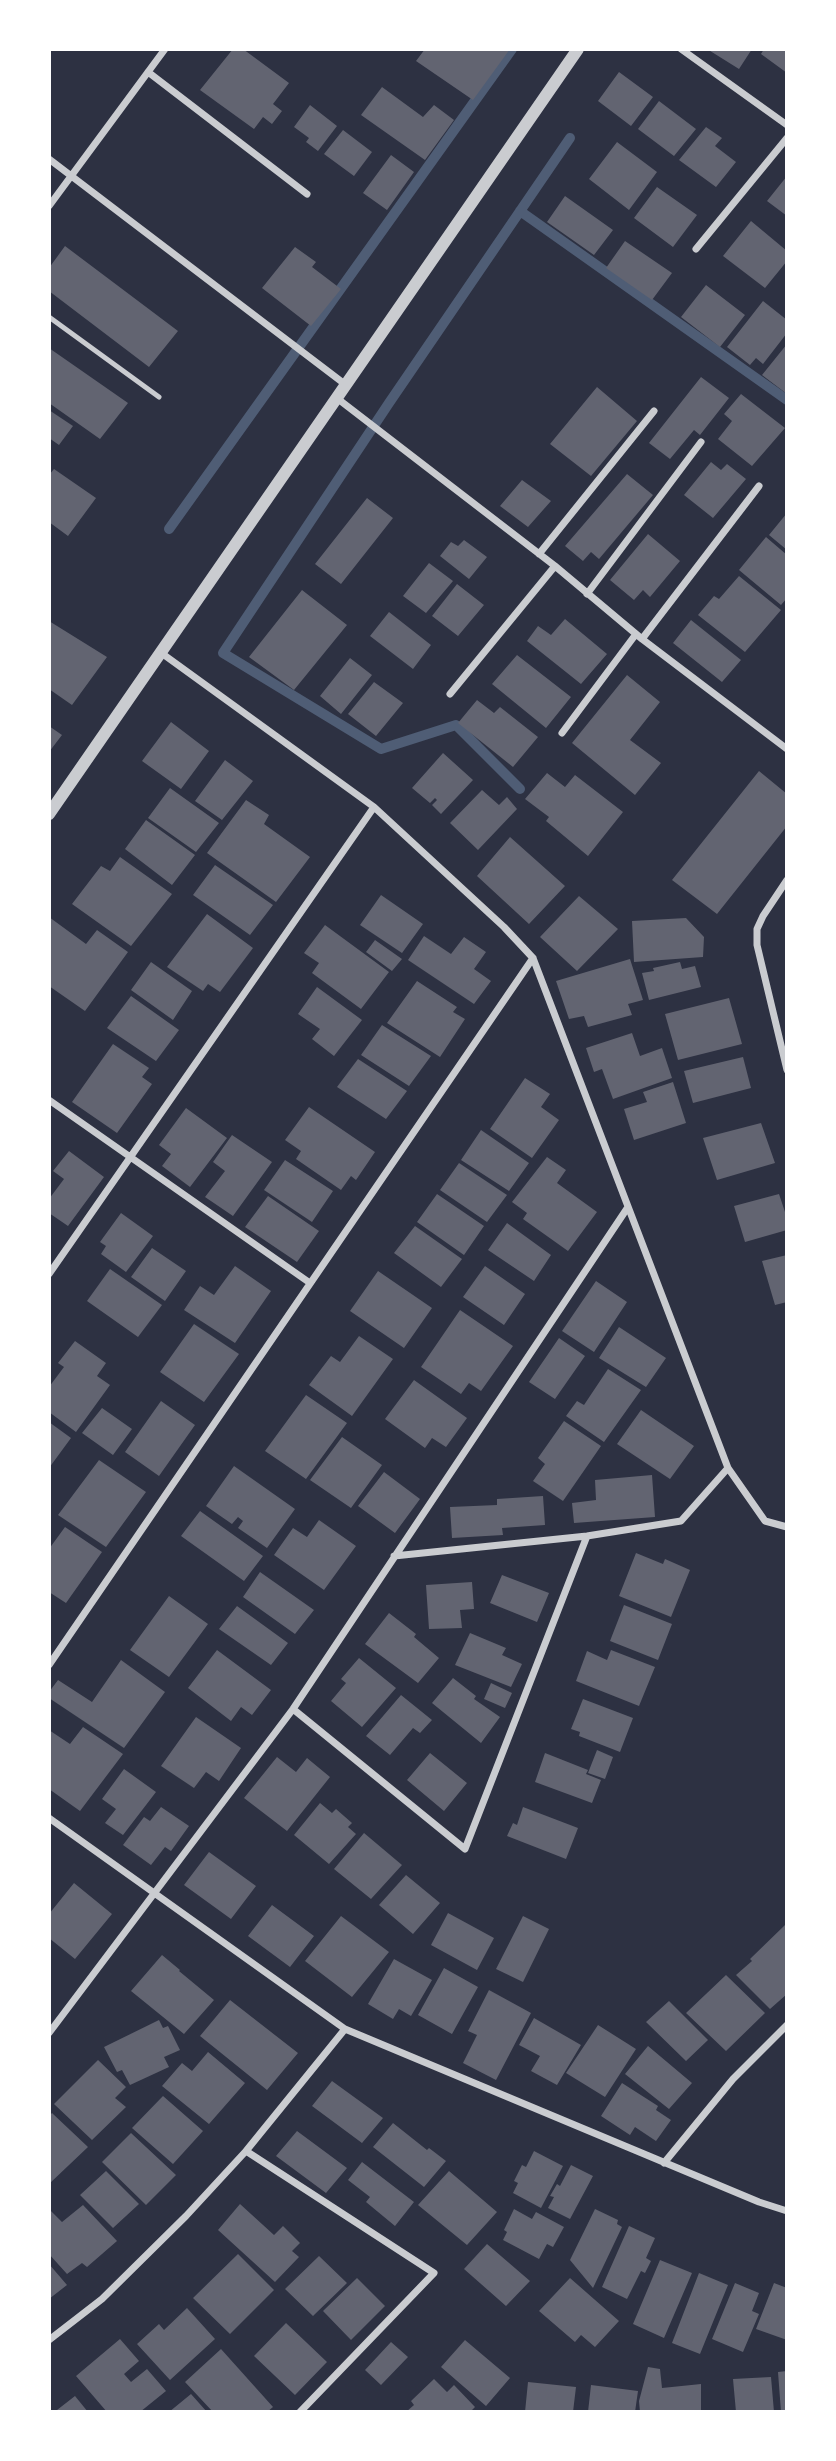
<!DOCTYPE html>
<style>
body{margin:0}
#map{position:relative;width:836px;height:2461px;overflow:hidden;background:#2d3142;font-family:"Titillium Web",sans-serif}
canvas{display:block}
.frame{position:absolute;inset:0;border:51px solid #fff;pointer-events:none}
</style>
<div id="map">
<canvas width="836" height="2461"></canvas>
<div class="frame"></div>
</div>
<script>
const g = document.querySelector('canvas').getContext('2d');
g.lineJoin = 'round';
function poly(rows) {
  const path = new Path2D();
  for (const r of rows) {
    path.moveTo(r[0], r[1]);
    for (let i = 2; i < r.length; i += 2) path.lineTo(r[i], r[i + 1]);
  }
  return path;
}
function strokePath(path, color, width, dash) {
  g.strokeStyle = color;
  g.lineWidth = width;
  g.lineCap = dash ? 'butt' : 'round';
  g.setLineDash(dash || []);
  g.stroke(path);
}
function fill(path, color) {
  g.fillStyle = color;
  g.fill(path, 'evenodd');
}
const stream = poly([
 [520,211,787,400],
 [169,529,512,49],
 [520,789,456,725,381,749,223,653,389,403,570,138]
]);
const building = poly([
 [233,49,243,49,289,83,273,104,282,111,272,124,263,117,254,129,200,90],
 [425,49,510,49,473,100,416,61],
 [707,49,752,49,739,69],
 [764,49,787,49,787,73,761,54],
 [619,72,653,97,631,126,598,101],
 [382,87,423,117,434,105,454,120,425,160,361,115],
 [659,101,696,129,674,156,638,129],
 [310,105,337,126,318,151,306,142,309,138,294,127],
 [706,127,722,138,715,146,736,162,716,187,679,160],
 [343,130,372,152,354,176,324,154],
 [617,142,657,172,629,210,589,179],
 [391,155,414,172,387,210,363,193],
 [787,176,787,216,767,201],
 [657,187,697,215,673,247,634,218],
 [565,196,613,230,594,255,547,222],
 [751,221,787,251,787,261,765,288,723,256],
 [625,241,672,273,652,300,606,268],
 [65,246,178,331,149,367,49,291,49,268],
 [295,247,316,262,312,267,341,289,311,326,262,288],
 [706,285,745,315,720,347,681,317],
 [763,301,787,320,787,333,763,364,756,358,750,365,727,347],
 [787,344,787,394,762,375],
 [49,348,128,403,100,439,49,403],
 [701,377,729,398,700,435,694,430,670,459,649,443],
 [597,387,637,421,591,476,550,444],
 [741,394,785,428,752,466,718,439,732,421,724,414],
 [49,410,73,426,59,445,49,438],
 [711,462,721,470,727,464,746,479,713,518,684,495],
 [54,469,96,498,68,536,49,522,49,475],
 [627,474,653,495,599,559,591,552,583,561,565,546],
 [522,480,551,501,528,527,500,506],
 [367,498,393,518,341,584,315,564],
 [787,513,787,550,769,535],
 [648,534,680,561,650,597,643,590,634,600,610,580],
 [766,537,787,555,787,598,781,605,739,570],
 [464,540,487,557,469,579,440,556,451,542,458,546],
 [429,563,453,581,426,613,403,596],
 [739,576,781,610,745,652,698,615,714,596,719,599],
 [457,584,484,605,458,636,432,616],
 [302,590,347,625,294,690,249,657],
 [389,612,431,645,413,669,370,636],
 [565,619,607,654,581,684,527,641,538,626,551,635],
 [691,620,741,660,722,682,673,643],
 [49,621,107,657,72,705,49,689],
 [517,655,571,697,546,728,492,684],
 [350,658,372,675,341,714,320,696],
 [627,675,660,702,630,740,661,763,635,795,572,743],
 [374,682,403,703,376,736,348,714],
 [477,700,494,713,500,707,538,737,513,767,458,723],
 [171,722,209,751,181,789,142,761],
 [49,726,62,735,49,752],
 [443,753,473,780,441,814,432,805,437,800,435,798,430,803,412,788],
 [225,760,253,781,222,820,195,801],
 [759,771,787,794,787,826,717,914,672,880],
 [547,773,565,787,575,775,623,812,588,856,546,821,549,817,525,799],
 [170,788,219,823,196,852,148,818],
 [482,790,499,805,507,797,517,809,478,850,450,823],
 [246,800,269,815,264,824,310,857,276,902,207,853],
 [146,820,195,855,172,885,125,849],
 [510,837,565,886,529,924,477,876],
 [120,857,172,894,131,946,72,904,101,866,110,871],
 [215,865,273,905,250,935,193,895],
 [381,895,423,924,402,953,360,925],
 [579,896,618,929,577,971,540,937],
 [207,914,253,948,220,992,208,984,203,991,167,967],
 [49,917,86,944,97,930,128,952,85,1011,49,986],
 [686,918,704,937,703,957,634,962,632,921],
 [325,925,389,972,361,1009,312,973,319,963,304,953],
 [424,936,451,954,464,937,486,952,474,969,491,981,474,1004,408,960],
 [375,940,402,959,392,971,366,952],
 [630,959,643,1000,628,1004,632,1015,588,1027,584,1016,569,1019,556,981],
 [151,962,192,991,173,1020,131,990],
 [680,962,682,969,695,966,701,987,649,1000,642,973,654,971,653,968],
 [417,981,457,1007,453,1012,465,1019,440,1057,387,1023],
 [317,987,362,1020,334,1056,312,1039,320,1029,298,1014],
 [131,996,179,1030,156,1061,107,1028],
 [729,998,742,1044,678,1060,665,1014],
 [382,1025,431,1056,409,1086,361,1055],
 [632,1033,640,1056,662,1048,672,1078,613,1099,602,1069,594,1072,586,1048],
 [113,1044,149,1068,142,1077,152,1084,117,1133,72,1102],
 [743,1057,751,1088,693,1103,684,1071],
 [358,1059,407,1091,386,1119,337,1087],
 [525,1078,550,1094,541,1107,559,1120,532,1158,490,1129],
 [673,1082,686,1123,634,1140,624,1109,647,1102,643,1092],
 [309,1107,375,1152,356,1180,351,1176,341,1190,296,1159,301,1151,285,1140],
 [186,1108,227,1138,190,1187,162,1166,171,1154,159,1145],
 [761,1123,775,1163,717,1180,703,1138],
 [481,1130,529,1163,509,1191,461,1160],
 [232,1135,272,1162,233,1216,205,1197,225,1171,213,1162],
 [69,1151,104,1177,68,1226,49,1213,49,1199,64,1179,53,1171],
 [547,1157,566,1170,557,1183,597,1212,568,1251,523,1219,527,1213,512,1202],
 [285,1160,333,1191,312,1222,264,1190],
 [459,1163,507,1195,487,1222,440,1190],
 [437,1194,484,1226,464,1255,417,1222],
 [779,1194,787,1218,787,1230,745,1242,734,1206],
 [268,1196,319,1231,297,1262,245,1227],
 [121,1213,153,1236,126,1272,101,1254,106,1246,100,1242],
 [507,1223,551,1255,534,1281,488,1250],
 [415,1226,462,1259,441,1287,394,1253],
 [152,1248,186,1271,165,1301,131,1277],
 [787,1255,787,1302,775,1305,762,1261],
 [235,1266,271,1291,235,1343,184,1310,200,1286,214,1295],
 [485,1266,525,1294,504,1325,463,1297],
 [110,1269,162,1305,138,1337,87,1301],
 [378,1271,432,1308,404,1348,350,1311],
 [596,1281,627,1302,594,1352,562,1331],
 [460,1310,513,1346,481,1391,469,1383,461,1394,421,1367],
 [194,1324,239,1354,204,1402,160,1372],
 [619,1327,666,1358,646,1387,599,1358],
 [359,1336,393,1359,352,1416,309,1385,331,1356,340,1362],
 [559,1338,585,1356,555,1399,529,1382],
 [75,1341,106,1363,97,1376,110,1385,76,1432,49,1412,49,1387,64,1367,58,1363],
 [608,1369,641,1390,604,1442,566,1416,577,1401,584,1405],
 [414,1380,467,1418,446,1447,432,1438,425,1448,385,1419],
 [306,1395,347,1423,306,1479,265,1451],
 [161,1401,195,1425,159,1476,125,1452],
 [102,1408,132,1429,113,1455,82,1433],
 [641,1410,694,1446,670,1479,617,1444],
 [564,1421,601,1446,563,1501,533,1481,545,1464,538,1458],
 [49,1422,71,1438,49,1468],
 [342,1437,382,1465,351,1508,310,1480],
 [99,1460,146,1492,106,1547,58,1515],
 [234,1466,295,1509,267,1548,238,1528,243,1521,238,1517,232,1524,206,1506],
 [384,1472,420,1499,395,1533,358,1506],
 [652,1475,655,1517,574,1523,572,1503,596,1500,595,1480],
 [543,1496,545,1525,502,1528,503,1535,452,1538,450,1507,497,1505,497,1499],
 [200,1511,263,1556,244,1581,181,1536],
 [319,1520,356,1546,324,1590,274,1555,293,1528,307,1537],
 [65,1527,102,1552,66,1603,49,1592,49,1549],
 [636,1553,663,1564,665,1559,690,1570,671,1617,619,1596],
 [260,1572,314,1610,295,1634,243,1597],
 [502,1575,549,1593,537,1622,490,1603],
 [472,1582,474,1609,460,1610,462,1628,429,1629,426,1585],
 [169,1596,208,1624,169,1677,130,1650],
 [624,1605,672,1624,658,1660,610,1641],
 [237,1606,288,1643,271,1665,219,1629],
 [389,1613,416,1634,414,1637,439,1658,418,1683,365,1644],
 [470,1633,506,1648,502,1655,522,1664,511,1687,455,1665],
 [217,1650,271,1690,252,1715,241,1707,231,1721,188,1688],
 [611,1650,655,1667,639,1706,576,1681,587,1651,607,1660],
 [359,1658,396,1688,362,1727,331,1701,346,1683,341,1679],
 [121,1660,165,1692,124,1748,49,1698,49,1692,58,1680,92,1702],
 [453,1678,476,1696,474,1699,500,1717,481,1743,432,1703],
 [491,1683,512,1693,505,1708,484,1699],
 [401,1695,432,1720,420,1733,413,1728,390,1755,366,1736],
 [583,1699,633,1718,620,1752,579,1736,580,1732,571,1729],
 [196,1717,241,1748,219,1781,206,1772,194,1788,161,1766],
 [83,1727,123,1754,80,1811,49,1789,49,1730,70,1744],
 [597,1750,613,1757,605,1779,588,1773],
 [430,1753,467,1783,444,1811,407,1780],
 [545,1753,588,1770,586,1774,601,1780,592,1803,535,1782],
 [277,1757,296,1772,307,1758,330,1777,287,1831,244,1798],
 [124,1769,156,1792,123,1835,105,1823,116,1809,102,1799],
 [320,1803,332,1813,336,1809,352,1823,348,1827,356,1834,329,1864,294,1835],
 [161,1807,189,1826,171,1851,165,1847,151,1865,123,1845,144,1817,150,1821],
 [523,1807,578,1828,566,1859,507,1836,513,1823,517,1825],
 [364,1833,402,1865,371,1899,334,1869],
 [209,1852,256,1886,231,1919,184,1885],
 [406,1875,440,1903,413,1934,379,1905],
 [74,1883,112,1914,75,1959,49,1938,49,1914],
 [272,1905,314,1936,290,1967,248,1936],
 [448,1913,494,1938,477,1970,431,1945],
 [341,1916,389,1952,352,1997,305,1961],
 [523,1916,549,1929,523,1982,496,1969],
 [785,1925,787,1927,787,1994,770,2009,736,1975,752,1961,750,1959],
 [162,1955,180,1970,179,1971,214,2000,184,2034,131,1991],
 [394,1959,432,1980,411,2016,399,2009,393,2019,368,2004],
 [444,1968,478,1987,452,2034,418,2015],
 [726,1975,765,2013,726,2051,686,2013],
 [489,1990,531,2013,496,2080,463,2063,477,2035,468,2031],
 [230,2000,298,2053,267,2090,200,2036],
 [669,2001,708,2040,686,2061,646,2022],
 [534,2018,581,2045,557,2085,531,2071,540,2056,519,2045],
 [159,2020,163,2028,168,2026,180,2050,164,2057,169,2067,130,2085,122,2070,117,2072,104,2047],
 [598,2025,636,2049,605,2097,566,2073],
 [648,2046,692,2083,669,2109,625,2074],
 [208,2052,245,2083,209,2124,162,2086,182,2063,192,2071],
 [98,2060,126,2087,115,2098,126,2107,92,2140,54,2104],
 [332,2081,383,2118,362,2143,312,2106],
 [622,2083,658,2106,656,2110,671,2120,656,2141,635,2127,630,2135,601,2116],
 [163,2096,203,2131,173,2164,132,2128],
 [52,2113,88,2147,49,2184,49,2116],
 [393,2123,427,2150,429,2148,446,2161,424,2187,373,2147],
 [297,2131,347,2168,326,2193,276,2156],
 [131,2133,176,2175,146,2205,102,2162],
 [534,2151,563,2166,541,2208,513,2193,518,2183,514,2181,522,2165,526,2167],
 [362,2162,414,2202,395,2226,366,2202,370,2197,348,2180],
 [571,2165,593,2176,570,2219,548,2208,554,2197,550,2196,557,2184,560,2186],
 [106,2171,139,2204,113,2228,80,2195],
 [449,2171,497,2212,467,2245,418,2205],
 [240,2204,274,2235,283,2226,300,2243,292,2251,299,2257,275,2282,218,2230],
 [83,2205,117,2241,87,2267,82,2263,67,2274,49,2254,49,2209,62,2222],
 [514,2209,532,2219,536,2212,564,2227,553,2247,547,2244,539,2259,503,2240,507,2232,504,2230],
 [595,2209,618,2220,617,2224,622,2227,593,2288,570,2260],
 [629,2226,655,2238,646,2258,651,2261,645,2273,641,2271,627,2299,602,2287],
 [487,2244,530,2281,506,2306,464,2269],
 [238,2254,274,2290,230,2334,193,2298],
 [319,2256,347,2283,313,2316,285,2289],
 [660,2260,692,2273,664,2338,633,2324],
 [49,2264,67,2285,49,2299],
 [699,2273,728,2285,700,2354,672,2343],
 [357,2278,385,2306,351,2340,323,2311],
 [570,2278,619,2321,595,2347,581,2335,575,2342,539,2311],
 [735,2283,759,2293,752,2311,759,2314,743,2352,712,2339],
 [774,2283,787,2288,787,2340,756,2329],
 [187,2308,215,2339,170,2380,137,2344,159,2324,164,2330],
 [286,2323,327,2362,295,2395,254,2356],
 [120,2339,139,2361,124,2374,131,2382,147,2369,166,2391,140,2412,107,2412,76,2376],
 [465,2340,510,2378,486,2406,441,2367],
 [391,2342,408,2357,381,2385,365,2370],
 [221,2349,273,2407,267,2412,213,2412,185,2382],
 [648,2367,660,2369,662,2388,701,2384,701,2412,640,2412,639,2401],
 [787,2371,787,2412,781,2412,778,2372],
 [771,2377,774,2412,736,2412,733,2379],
 [434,2379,447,2392,454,2385,475,2407,470,2412,406,2412,414,2405,411,2401],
 [528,2382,576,2387,573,2412,525,2412],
 [591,2385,638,2391,635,2412,588,2412],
 [191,2394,207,2412,169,2412],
 [75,2396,88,2412,59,2412,57,2410]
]);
const service = poly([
 [49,317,159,397]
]);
const minor = poly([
 [681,49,787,125],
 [148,72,307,194],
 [49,159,346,385],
 [49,206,165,49],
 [696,249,787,138],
 [338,399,555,566,642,639,787,749],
 [539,554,654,411],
 [587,594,701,442],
 [642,639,759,486],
 [160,652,374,807,504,927,533,958,728,1468,681,1521,587,1536,394,1556],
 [450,694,555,566],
 [562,733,636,634],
 [787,880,763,916,757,929,757,945,787,1070],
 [49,1100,310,1283],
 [49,1274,374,807],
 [728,1468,765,1521,787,1527],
 [49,1665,533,958],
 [293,1709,465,1849,587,1536],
 [49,1818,345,2029,759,2202,787,2211],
 [49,2033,293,1709,628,1207],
 [246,2151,434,2273,300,2412],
 [664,2163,733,2079,787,2025],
 [49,2340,102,2299,186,2216,246,2151,345,2029]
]);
const tertiary = poly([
 [49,814,578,49]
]);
strokePath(stream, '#4f5d75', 10);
fill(building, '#626471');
strokePath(service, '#caccd0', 5);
strokePath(minor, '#caccd0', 7);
strokePath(tertiary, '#caccd0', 12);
</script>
